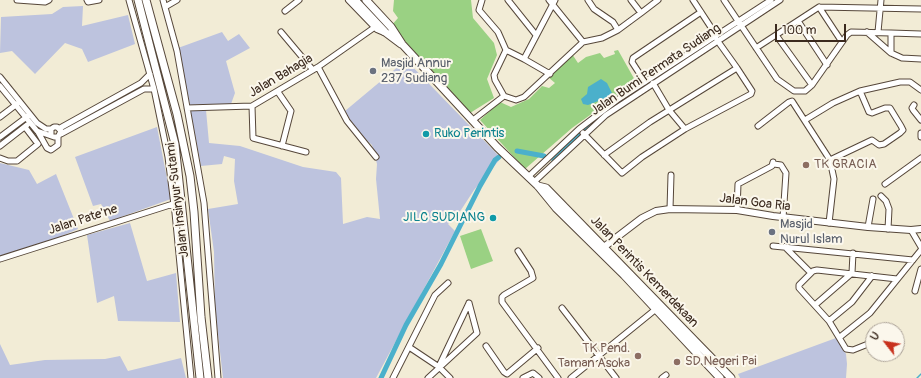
<!DOCTYPE html>
<style>
body{margin:0}
#map{position:relative;width:921px;height:378px;overflow:hidden;background:#f2ecd6;font-family:Pangolin,sans-serif}
canvas{display:block}
.north{position:absolute;left:865px;top:322px;width:40px;height:40px;box-sizing:border-box;background:#fbf7ec;border:1px solid #aea59a;border-radius:50%;rotate:301deg;font-size:11px;font-weight:700;line-height:16px;text-align:center;color:#3b2a1e}
.north::after{content:'';display:block;margin:auto;width:14px;height:18px;background:#c8321e;clip-path:polygon(50% 0,100% 100%,50% 72%,0 100%)}
.scale{position:absolute;left:775px;top:24px;width:71px;height:18px;box-sizing:border-box;border:2px solid #3b2a1e;border-top:0;padding-left:5px;font-size:12px;line-height:14px;white-space:nowrap;color:#3b2a1e;-webkit-text-stroke:3px #fbf7ec;paint-order:stroke}
</style>
<div id="map">
<canvas width="921" height="378"></canvas>
<div class="north">U</div>
<div class="scale">100 m</div>
</div>
<script>
const g = document.querySelector('canvas').getContext('2d');
g.lineJoin = 'round';
function fill(path, color) {
  g.fillStyle = color;
  g.fill(path, 'evenodd');
}
function poly(rows) {
  const path = new Path2D();
  for (const r of rows) {
    path.moveTo(r[0], r[1]);
    for (let i = 2; i < r.length; i += 2) path.lineTo(r[i], r[i + 1]);
  }
  return path;
}
function strokePath(path, color, width, dash) {
  g.strokeStyle = color;
  g.lineWidth = width;
  g.lineCap = dash ? 'butt' : 'round';
  g.setLineDash(dash || []);
  g.stroke(path);
}
function drawText(font, color, halo, rows, align = 'center') {
  g.font = font + ' Pangolin,sans-serif';
  g.lineWidth = 4;
  g.setLineDash([]);
  g.textBaseline = 'middle';
  g.strokeStyle = halo;
  g.fillStyle = color;
  for (const [text, x, y, turn = 0] of rows) {
    g.save();
    g.translate(x, y);
    g.rotate((+turn || 0) * Math.PI / 180);
    g.textAlign = isNaN(turn) ? turn : align;
    if (halo) g.strokeText(text, 0, 0);
    g.fillText(text, 0, 0);
    g.restore();
  }
}
const industrial = poly([
 [83,6,82,26,128,15,135,44,88,62,82,49,65,43,35,74,12,51,0,53,1,17,52,14,63,7],
 [222,32,228,41,239,34,250,48,226,61,235,93,231,104,190,105,178,48],
 [406,60,501,158,474,190,461,210,448,224,455,231,376,378,223,378,215,308,214,252,208,209,238,204,234,181,235,159,224,156,222,164,201,166,190,110,206,110,209,143,240,146,303,167,336,172,341,178,343,224,367,217,380,219,376,179,377,164,372,145,357,132,345,111],
 [157,127,171,199,110,221,101,204,93,206,75,157],
 [0,163,29,170,37,184,56,174,78,229,55,239,0,256],
 [130,223,147,281,176,273,180,322,118,321,114,296,97,303,87,235],
 [836,338,846,354,847,364,846,378,740,378,738,374],
 [0,344,10,365,45,360,105,359,120,356,128,371,181,358,186,378,0,378]
]);
const green = poly([
 [394,0,471,0,473,18,494,43,497,55,487,79,494,98,470,113,391,26,398,18,393,11],
 [618,50,636,82,572,128,525,169,480,120,500,102,511,107,529,99,542,86,549,88,555,83,548,77,572,54,578,63,586,57,600,53,604,58,615,54,614,51],
 [481,229,493,261,471,269,460,236]
]);
const water = poly([
 [601,79,607,83,612,93,606,98,588,105,583,104,581,99,587,94,588,87]
]);
const stream = poly([
 [917,378,921,374]
]);
const canal = poly([
 [586,130,602,117],
 [517,151,544,156],
 [554,160,581,134],
 [381,378,406,325,441,264,480,186,495,160,499,157]
]);
const minor = poly([
 [17,0,45,2,49,0],
 [87,0,88,2,99,0],
 [129,0,154,89,168,157,175,213,191,378],
 [163,0,177,51,204,203,218,378],
 [482,0,479,10,498,32,506,50,524,59,555,0],
 [508,0,536,35],
 [549,0,583,42],
 [693,0,716,35],
 [724,0,777,79,794,91,805,91,812,85,776,35],
 [165,7,177,0],
 [819,7,842,42],
 [285,11,299,0],
 [641,13,658,0],
 [798,21,827,65],
 [618,30,641,13,631,0],
 [281,32,313,70],
 [867,32,891,53],
 [878,32,881,0],
 [891,33,921,34],
 [756,48,819,7,921,9],
 [524,59,550,74],
 [318,67,347,121,376,157],
 [0,77,37,123,46,129,51,129],
 [645,82,632,62,633,58,701,12],
 [812,85,847,35,851,32,891,33,891,53,902,58,921,59],
 [0,86,37,131,54,137,58,137,61,131,57,127,54,127,51,129,51,135],
 [278,92,291,111,282,146],
 [504,96,516,100,524,97,583,42,602,38,618,30,613,22,594,9,588,0],
 [914,105,912,108,913,110,921,120],
 [252,106,253,138,306,152],
 [187,108,252,106,318,67,375,27],
 [0,117,17,104],
 [473,120,504,96,495,80,494,75,506,50],
 [805,120,833,103,860,91,900,82,910,82,921,90],
 [758,126,789,102,792,101,830,160,872,140,879,145,884,144,900,133,903,130,901,126,890,108,885,108,872,113,869,112,860,91],
 [60,128,141,83,150,74],
 [685,129,751,94,752,91,737,68],
 [38,132,47,148,51,150,58,145,58,137],
 [583,133,622,173,642,157,685,129,669,110,653,83],
 [921,133,921,137],
 [61,134,144,89,154,89],
 [0,137,28,116],
 [0,146,27,125],
 [604,155,650,122,737,68,717,40],
 [0,158,8,161,17,161,38,144,25,127],
 [774,164,781,165,786,173,783,218],
 [528,177,579,129,617,100,771,0],
 [534,182,606,115,780,0],
 [885,184,921,158],
 [881,196,886,201,889,209,888,229],
 [670,209,671,175],
 [737,210,738,184,772,166,773,162],
 [829,223,834,179,830,160],
 [868,227,873,199],
 [911,230,921,247],
 [773,246,913,260],
 [785,247,811,273],
 [518,251,531,271,533,278,504,295,502,297,502,302,558,378],
 [0,259,173,204],
 [915,291,921,269],
 [815,305,852,273,853,253],
 [562,308,616,378],
 [829,321,852,302,872,276],
 [840,337,870,313,921,250],
 [873,342,853,350,846,349,829,321,799,288,799,285,813,271,817,270,897,279],
 [486,346,504,372,507,374,538,348],
 [409,347,439,367,450,378],
 [440,364,469,303],
 [393,378,435,295,448,283],
 [428,378,477,333,469,303],
 [523,378,533,373,539,378],
 [571,378,656,309],
 [662,378,666,375]
]);
const major = poly([
 [349,0,377,29,384,32],
 [600,250,642,218,656,211,670,209,737,210,773,216,868,227,911,230,921,229]
]);
const highway = poly([
 [138,0,175,144,200,378],
 [146,0,177,114,190,176,194,212,201,317,208,378],
 [355,0,385,32,401,44],
 [366,0,391,27,402,44,497,147,538,186,556,208,624,275,720,378],
 [538,186,546,188,731,378]
]);
const markers = [
 [373,71,4,"#6b7280"],
 [426,134,4,"#0f9aa8"],
 [806,165,4,"#8d6e63"],
 [493,218,4,"#0f9aa8"],
 [772,232,4,"#6b7280"],
 [638,356,4,"#8d6e63"],
 [677,362,4,"#8d6e63"]
];
const worshipNames = [
 ["Masjid Annur",381,64],
 ["237 Sudiang",381,79],
 ["Masjid",780,225],
 ["Nurul Islam",780,240]
];
const streetNames = [
 ["Jalan Bumi Permata Sudiang",656,70,-34],
 ["Jalan Bahagia",281,76,-31],
 ["Jalan Insinyur Sutami",178,200,-97],
 ["Jalan Goa Ria",755,203,7],
 ["Jalan Pate'ne",83,220,-18],
 ["Jalan Perintis Kemerdekaan",644,272,46]
];
const cultureNames = [
 ["Ruko Perintis",434,134],
 ["JILC SUDIANG",485,218,"right"]
];
const educationNames = [
 ["TK GRACIA",814,165],
 ["TK Pend.",630,349,"right"],
 ["Taman Asoka",630,364,"right"],
 ["SD Negeri Pai",685,362]
];
fill(industrial, '#bdc3de');
fill(green, '#9ad183');
fill(water, '#4bb0cb');
strokePath(stream, '#4bb0cb', 1.5);
strokePath(canal, '#4bb0cb', 5);
strokePath(minor, '#56473a', 7);
strokePath(major, '#56473a', 8);
strokePath(highway, '#56473a', 9);
strokePath(minor, '#fff', 5);
strokePath(major, '#fff', 6);
strokePath(highway, '#fff', 7);
for (const [x, y, r, color] of markers) {
  const dot = new Path2D();
  dot.arc(x, y, r, 0, 2 * Math.PI);
  g.fillStyle = color;
  g.fill(dot);
  strokePath(dot, '#fbf7ec', 1.5);
}
drawText('13px', '#5b616d', '#fbf7ec', worshipNames, 'left');
drawText('13px', '#3b2a1e', '#fbf7ec', streetNames);
drawText('13px', '#0d838f', '#fbf7ec', cultureNames, 'left');
drawText('13px', '#785e54', '#fbf7ec', educationNames, 'left');
</script>
